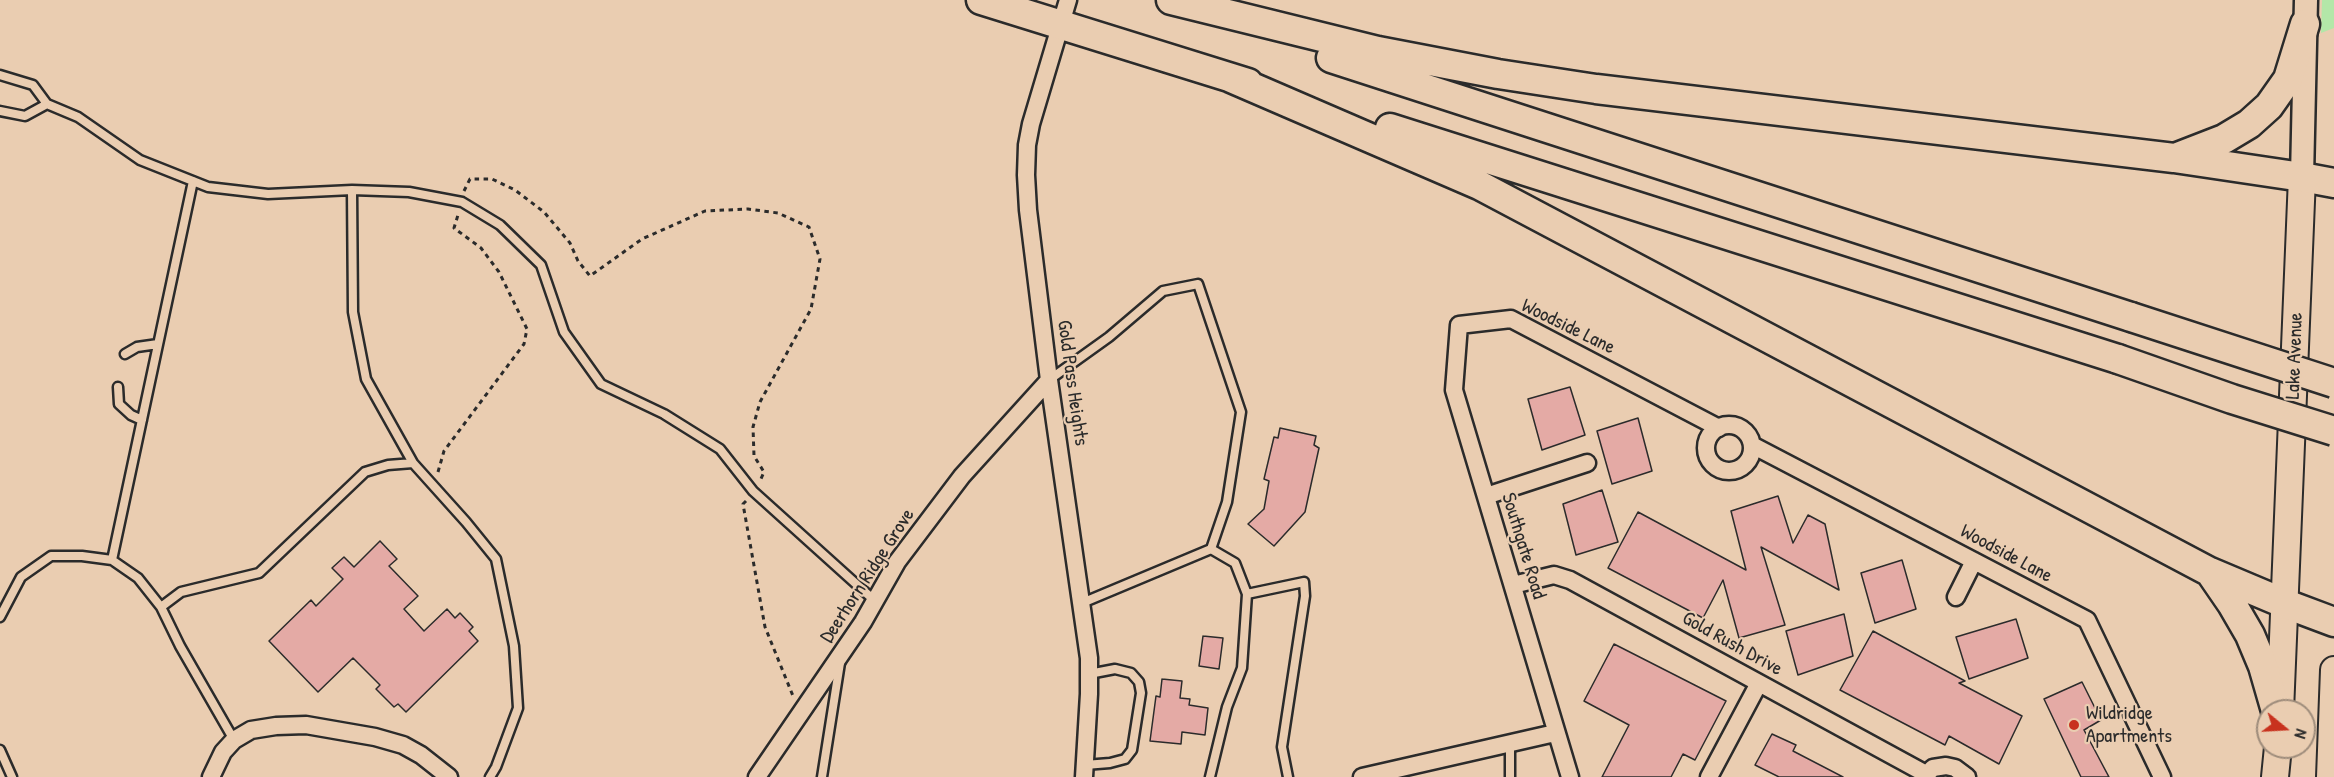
<!DOCTYPE html>
<style>
body{margin:0}
#map{position:relative;width:2334px;height:777px;overflow:hidden;background:#eacdb1;font-family:"Patrick Hand",sans-serif}
canvas{display:block}
.north{position:absolute;left:2256px;top:699px;width:60px;height:60px;box-sizing:border-box;background:#eacdb1;border:2px solid #9e8c7b;border-radius:50%;rotate:108deg;font-size:16px;font-weight:700;line-height:24px;text-align:center;color:#2b2b2b}
.north::after{content:'';display:block;margin:auto;width:21px;height:27px;background:#c8321e;clip-path:polygon(50% 0,100% 100%,50% 72%,0 100%)}
</style>
<div id="map">
<canvas width="2334" height="777"></canvas>
<div class="north">N</div>
</div>
<script>
const g = document.querySelector('canvas').getContext('2d');
g.lineJoin = 'round';
function fill(path, color) {
  g.fillStyle = color;
  g.fill(path, 'evenodd');
}
function poly(rows) {
  const path = new Path2D();
  for (const r of rows) {
    if (r.length === 3) {
      path.moveTo(r[0] + r[2], r[1]);
      path.arc(r[0], r[1], r[2], 0, 2 * Math.PI);
      continue;
    }
    path.moveTo(r[0], r[1]);
    for (let i = 2; i < r.length; i += 2) path.lineTo(r[i], r[i + 1]);
  }
  return path;
}
function strokePath(path, color, width, dash) {
  g.strokeStyle = color;
  g.lineWidth = width;
  g.lineCap = dash ? 'butt' : 'round';
  g.setLineDash(dash || []);
  g.stroke(path);
}
function drawText(font, color, halo, rows, align = 'center') {
  g.font = font + ' "Patrick Hand",sans-serif';
  g.lineWidth = 4.5;
  g.setLineDash([]);
  g.textBaseline = 'middle';
  g.strokeStyle = halo;
  g.fillStyle = color;
  for (const [text, x, y, turn = 0] of rows) {
    g.save();
    g.translate(x, y);
    g.rotate((+turn || 0) * Math.PI / 180);
    g.textAlign = isNaN(turn) ? turn : align;
    if (halo) g.strokeText(text, 0, 0);
    g.fillText(text, 0, 0);
    g.restore();
  }
}
const green = poly([
 [2322,0,2334,0,2334,28,2321,33]
]);
const building = poly([
 [1570,387,1585,435,1542,450,1528,399,1570,387],
 [1638,418,1652,471,1612,484,1597,431,1638,418],
 [1280,428,1316,436,1314,445,1319,448,1305,512,1274,546,1248,524,1264,509,1269,481,1264,479,1274,437,1278,438,1280,428],
 [1602,490,1618,542,1576,555,1563,504,1602,490],
 [1778,496,1793,543,1808,515,1825,524,1839,590,1761,547,1785,625,1739,638,1723,580,1703,618,1608,568,1638,512,1746,570,1731,511,1778,496],
 [380,541,397,559,389,566,418,596,404,609,424,631,447,609,455,618,460,613,473,627,469,631,478,641,406,712,398,704,394,707,376,689,380,685,353,658,318,692,269,641,311,600,316,606,343,579,332,568,344,557,354,567,380,541],
 [1902,560,1916,609,1875,623,1861,573,1902,560],
 [1844,614,1853,656,1798,675,1786,631,1844,614],
 [2016,619,2028,658,1969,679,1956,637,2016,619],
 [1873,631,1965,681,1959,683,2022,716,1999,764,1949,736,1945,745,1840,690,1873,631],
 [1203,636,1223,638,1219,669,1199,666,1203,636],
 [1614,644,1726,701,1695,760,1683,754,1671,777,1602,777,1629,725,1584,701,1614,644],
 [1162,679,1182,681,1180,698,1190,699,1189,705,1208,708,1205,735,1182,732,1181,744,1150,741,1156,696,1160,697,1162,679],
 [2082,682,2101,720,2084,730,2109,777,2081,777,2044,699,2082,682],
 [1772,734,1796,745,1793,751,1843,777,1779,777,1755,765,1772,734]
]);
const path = poly([
 [464,191,470,179,492,179,515,190,544,212,570,243,578,261,590,276,642,239,705,211,748,209,778,213,809,227,820,259,811,309,760,402,753,427,754,456,764,472,760,481],
 [438,472,444,451,524,344,527,329,499,272,481,248,454,228,458,215],
 [746,501,743,504,765,627,793,696]
]);
const lane = poly([
 [0,75,33,85,47,104,78,117,140,160,208,187,268,194,352,190,409,192,462,202,500,225,541,265,564,332,601,384,664,414,720,449,753,491,875,601],
 [0,111,25,116,47,104],
 [352,190,353,312,366,379,413,463],
 [125,354,137,347,158,344],
 [1049,380,1109,337,1163,291,1198,284,1241,412,1227,502,1211,549],
 [118,387,119,404,131,415,142,420],
 [112,560,193,181],
 [1082,603,1211,549,1235,563,1247,594],
 [0,617,21,577,51,556,82,556,112,560,138,578,161,607],
 [234,740,180,646,161,607,181,592,259,573,365,472,388,465,413,463,466,522,496,559,514,646,518,708,496,767,490,777],
 [1510,743,1510,777],
 [0,750,12,777],
 [1085,765,1110,763,1125,759,1132,750,1141,693,1139,682,1131,673,1115,669,1089,674],
 [822,777,840,663],
 [1210,777,1227,707,1242,668,1247,594,1304,582,1305,596,1282,747,1288,777]
]);
const street = poly([
 [1068,0,1031,124,1027,145,1026,175,1028,210,1049,380,1089,658,1089,694,1084,777],
 [1729,448,23],
 [1752,445,2087,620,2162,777],
 [1486,496,1587,463],
 [1513,585,1554,575,1570,580,1926,774],
 [1956,597,1974,561],
 [211,777,223,752,234,740,251,730,276,726,306,725,375,737,403,745,421,755,449,777],
 [757,777,863,622,897,562,962,476,1049,380],
 [1362,777,1555,733],
 [1570,777,1454,390,1459,325,1511,319,1719,428],
 [1709,777,1759,683],
 [1924,777,1933,768,1946,766,1955,768,1967,777]
]);
const secondary = poly([
 [2302,177,2306,0]
]);
const primary = poly([
 [2280,711,2302,177],
 [2275,777,2278,747],
 [2330,777,2334,670]
]);
const highway = poly([
 [981,0,1248,83],
 [1171,0,1378,51,1498,74,1596,89,2174,158,2302,177,2334,183],
 [1331,58,2131,317],
 [1231,78,1479,185,2210,572,2286,604,2334,622],
 [1390,128,2118,359],
 [2175,158,2224,139,2249,124,2269,106,2288,79,2305,24],
 [2210,572,2232,604,2250,635,2263,666,2276,711]
]);
const highwayBridge = poly([
 [2131,317,2334,383],
 [2118,359,2232,399,2334,431]
]);
const markers = [
 [2074,725,6,"#c8321e"]
];
const streetNames = [
 ["Woodside Lane",1568,327,26],
 ["Lake Avenue",2295,356,-88],
 ["Gold Pass Heights",1072,383,82],
 ["Southgate Road",1523,546,73],
 ["Woodside Lane",2006,554,28],
 ["Deerhorn Ridge Grove",868,576,-57],
 ["Gold Rush Drive",1732,644,29]
];
const poiNames = [
 ["Wildridge",2086,714],
 ["Apartments",2086,737]
];
fill(green, '#b3e7a8');
fill(building, '#e4aaa5');
strokePath(building, '#2b2b2b', 1.5);
strokePath(lane, '#2b2b2b', 13);
strokePath(street, '#2b2b2b', 21);
strokePath(secondary, '#2b2b2b', 27);
strokePath(primary, '#2b2b2b', 30);
strokePath(highway, '#2b2b2b', 33);
strokePath(path, '#2b2b2b', 3, [4.5, 4.5]);
strokePath(lane, '#eacdb1', 8);
strokePath(street, '#eacdb1', 16);
strokePath(secondary, '#eacdb1', 22);
strokePath(primary, '#eacdb1', 26);
strokePath(highway, '#eacdb1', 28);
strokePath(highwayBridge, '#2b2b2b', 33, []);
strokePath(highwayBridge, '#eacdb1', 28);
for (const [x, y, r, color] of markers) {
  const dot = new Path2D();
  dot.arc(x, y, r, 0, 2 * Math.PI);
  g.fillStyle = color;
  g.fill(dot);
  strokePath(dot, '#eacdb1', 2);
}
drawText('20px', '#2b2b2b', '#eacdb1', streetNames);
drawText('20px', '#2b2b2b', '#eacdb1', poiNames, 'left');
</script>
